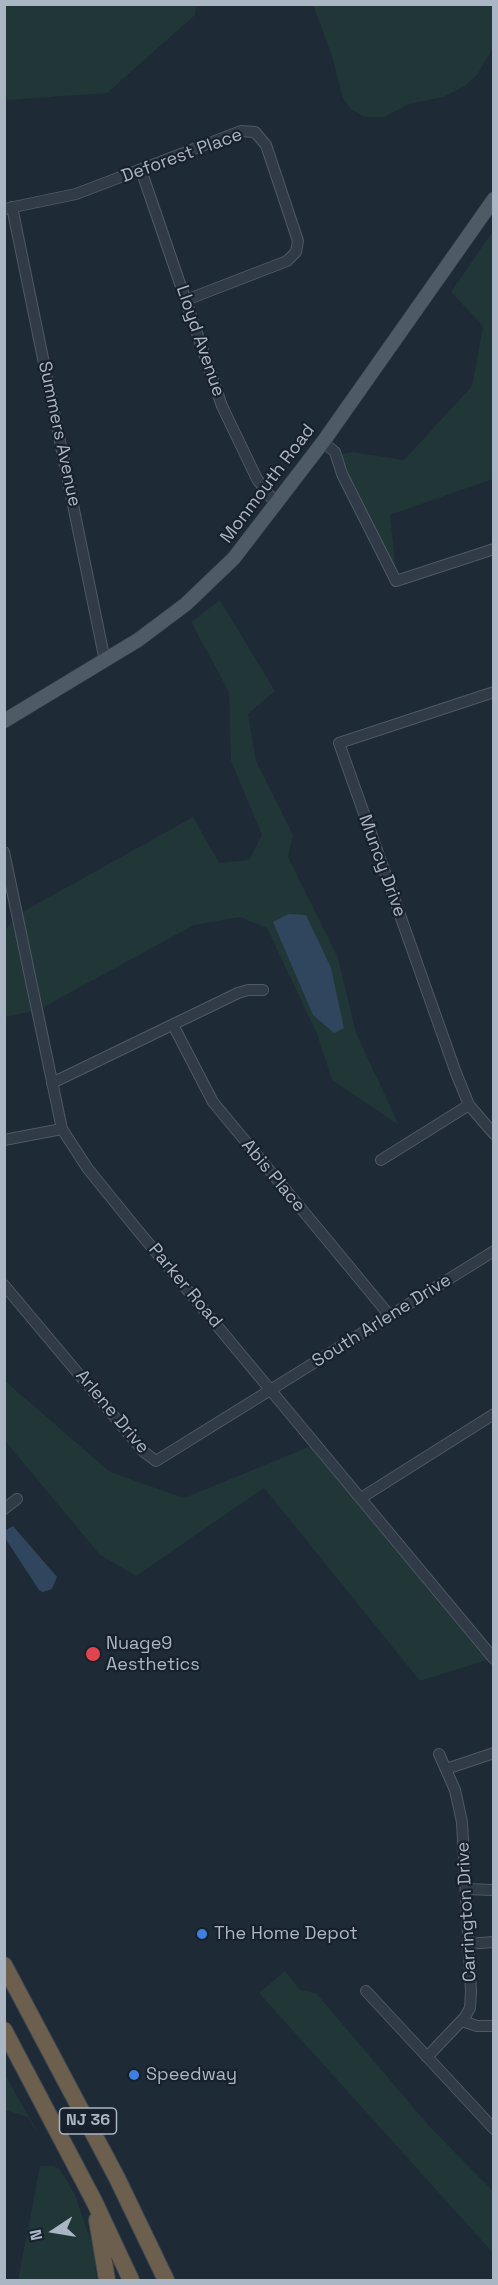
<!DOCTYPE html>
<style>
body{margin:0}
#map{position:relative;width:498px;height:2285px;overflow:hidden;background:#1e2a36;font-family:"Space Grotesk",sans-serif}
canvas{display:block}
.frame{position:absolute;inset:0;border:6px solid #abb6c4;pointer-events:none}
.north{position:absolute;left:24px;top:2201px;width:60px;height:60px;-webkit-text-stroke:4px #17202b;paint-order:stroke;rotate:258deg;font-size:16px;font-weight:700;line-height:24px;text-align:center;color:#abb6c4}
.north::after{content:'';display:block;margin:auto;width:21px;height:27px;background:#abb6c4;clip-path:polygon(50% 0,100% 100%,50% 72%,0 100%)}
</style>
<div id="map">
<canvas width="498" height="2285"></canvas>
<div class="frame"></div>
<div class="north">N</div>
</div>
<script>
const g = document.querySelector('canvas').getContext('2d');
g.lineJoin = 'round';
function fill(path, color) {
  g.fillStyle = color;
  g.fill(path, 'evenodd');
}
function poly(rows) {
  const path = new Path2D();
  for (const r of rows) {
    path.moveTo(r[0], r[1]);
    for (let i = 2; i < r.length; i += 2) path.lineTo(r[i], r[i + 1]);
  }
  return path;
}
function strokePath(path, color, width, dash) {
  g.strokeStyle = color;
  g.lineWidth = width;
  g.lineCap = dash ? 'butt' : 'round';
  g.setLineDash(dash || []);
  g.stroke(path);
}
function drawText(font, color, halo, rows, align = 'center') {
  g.font = font + ' "Space Grotesk",sans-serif';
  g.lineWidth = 4.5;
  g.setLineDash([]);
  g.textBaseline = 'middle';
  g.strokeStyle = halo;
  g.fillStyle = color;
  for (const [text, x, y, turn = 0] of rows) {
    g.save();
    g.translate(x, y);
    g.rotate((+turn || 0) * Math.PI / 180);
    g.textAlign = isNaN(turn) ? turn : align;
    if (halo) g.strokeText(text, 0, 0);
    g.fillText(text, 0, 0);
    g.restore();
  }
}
const green = poly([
 [4,5,5,4,196,5,195,15,107,93,7,100,4,91],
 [313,5,493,5,493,48,477,75,465,86,443,97,409,104,384,117,365,117,351,109,343,98,332,56],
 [493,231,493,479,390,515,397,580,337,455,353,452,404,460,472,386,483,326,451,292],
 [220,600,275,691,248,714,256,761,293,835,288,857,338,958,356,1033,399,1125,332,1080,317,1034,267,928,240,917,194,925,38,1010,5,1017,5,930,17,915,193,817,219,863,249,860,262,835,231,761,229,692,191,622],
 [4,1380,110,1472,184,1498,321,1442,493,1647,493,1658,420,1681,264,1488,136,1576,100,1555,5,1441],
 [285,1971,300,1990,316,1993,430,2127,493,2191,493,2253,259,1993],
 [4,2073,36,2129,43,2143,28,2117,5,2110],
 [40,2166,53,2166,60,2169,75,2195,93,2247,97,2280,18,2280]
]);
const water = poly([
 [288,914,306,915,331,968,344,1028,334,1033,313,1015,273,922],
 [13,1526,57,1577,52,1589,43,1592,39,1590,5,1538,6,1530]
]);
const minor = poly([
 [141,170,222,406,257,479,276,504],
 [12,207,105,661],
 [4,209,76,194,241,131,255,132,266,145,298,241,296,252,287,261,186,300],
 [323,442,335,452,342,474,396,581,494,549],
 [339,743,456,1073,469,1105,494,1134],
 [339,743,494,692],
 [4,852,62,1129,88,1169,135,1227,494,1659],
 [173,1025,213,1102,390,1316],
 [52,1083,238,993,248,990,263,990],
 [4,1140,62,1129],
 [381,1160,469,1105],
 [4,1285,144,1452,156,1461,494,1251],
 [361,1498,494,1414],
 [4,1509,17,1499],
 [446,1769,494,1753],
 [466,1889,494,1890],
 [467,1944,494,1942],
 [366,1991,494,2129],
 [462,2021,477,2026,494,2026],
 [427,2057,465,2017,470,2008,471,1991,462,1822,455,1790,439,1754]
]);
const major = poly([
 [4,721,138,640,186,604,234,558,323,442,494,199]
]);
const highway = poly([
 [4,1965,117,2178,166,2280],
 [4,2030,94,2201,131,2280],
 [97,2220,107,2280]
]);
const markers = [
 [93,1654,8,"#e0444e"],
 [202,1934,6,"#3f7fe0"],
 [134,2075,6,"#3f7fe0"]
];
const shields = [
 [88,2121,57]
];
const shieldNames = [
 ["NJ 36",88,2121]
];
const streetNames = [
 ["Deforest Place",182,156,-20],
 ["Lloyd Avenue",200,341,71],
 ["Summers Avenue",59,434,78],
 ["Monmouth Road",268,484,-53],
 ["Muncy Drive",382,866,70],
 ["Abis Place",273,1176,50],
 ["Parker Road",185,1286,50],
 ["South Arlene Drive",382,1321,-32],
 ["Arlene Drive",112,1412,50],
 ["Carrington Drive",467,1912,-93]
];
const poiNames = [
 ["Nuage9",106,1644],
 ["Aesthetics",106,1665],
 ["The Home Depot",214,1934],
 ["Speedway",146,2075]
];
fill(green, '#203637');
fill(water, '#30465e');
strokePath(minor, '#4f5965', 12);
strokePath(major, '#3b4450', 15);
strokePath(highway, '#3c4651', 18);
strokePath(minor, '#313b47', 10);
strokePath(major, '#4f5a67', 14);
strokePath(highway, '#6d5f4e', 16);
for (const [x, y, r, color] of markers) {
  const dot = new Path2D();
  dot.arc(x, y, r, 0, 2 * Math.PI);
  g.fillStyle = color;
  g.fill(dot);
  strokePath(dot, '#17202b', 2);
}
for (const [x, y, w] of shields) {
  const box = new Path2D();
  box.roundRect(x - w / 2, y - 13, w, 26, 4.5);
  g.fillStyle = '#17202b';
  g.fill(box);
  strokePath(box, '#abb6c4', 1.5);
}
drawText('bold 16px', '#abb6c4', null, shieldNames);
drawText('18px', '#abb6c4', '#17202b', streetNames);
drawText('18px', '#abb6c4', '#17202b', poiNames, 'left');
</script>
